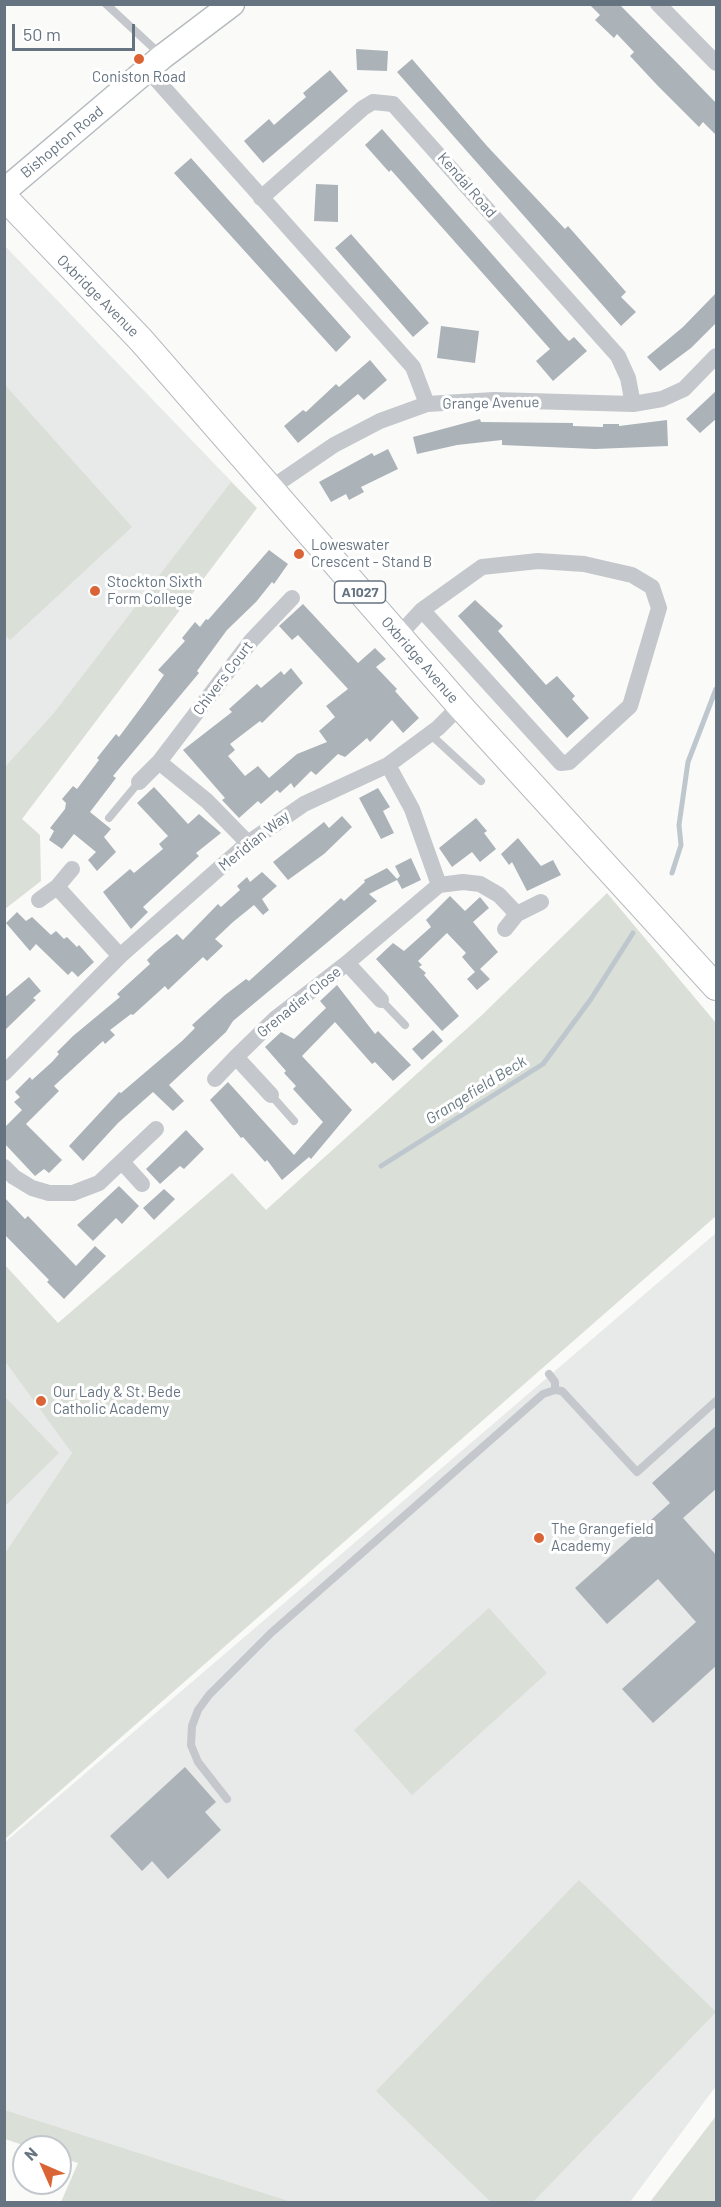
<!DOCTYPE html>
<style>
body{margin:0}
#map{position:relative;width:721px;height:2207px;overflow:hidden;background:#fafaf8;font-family:Barlow,sans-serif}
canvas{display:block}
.frame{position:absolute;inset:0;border:6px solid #667481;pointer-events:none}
.north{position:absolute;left:12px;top:2135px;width:60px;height:60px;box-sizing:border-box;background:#fff;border:2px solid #c2c7cd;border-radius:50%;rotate:315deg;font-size:16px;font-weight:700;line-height:24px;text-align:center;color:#667481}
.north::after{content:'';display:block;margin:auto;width:21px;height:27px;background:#db6437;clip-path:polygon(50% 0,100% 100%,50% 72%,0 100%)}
.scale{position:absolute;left:12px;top:24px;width:123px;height:27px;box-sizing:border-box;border:3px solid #667481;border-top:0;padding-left:8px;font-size:18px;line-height:21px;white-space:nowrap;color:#667481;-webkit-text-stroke:4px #fff;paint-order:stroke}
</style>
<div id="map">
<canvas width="721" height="2207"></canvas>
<div class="frame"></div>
<div class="north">N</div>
<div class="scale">50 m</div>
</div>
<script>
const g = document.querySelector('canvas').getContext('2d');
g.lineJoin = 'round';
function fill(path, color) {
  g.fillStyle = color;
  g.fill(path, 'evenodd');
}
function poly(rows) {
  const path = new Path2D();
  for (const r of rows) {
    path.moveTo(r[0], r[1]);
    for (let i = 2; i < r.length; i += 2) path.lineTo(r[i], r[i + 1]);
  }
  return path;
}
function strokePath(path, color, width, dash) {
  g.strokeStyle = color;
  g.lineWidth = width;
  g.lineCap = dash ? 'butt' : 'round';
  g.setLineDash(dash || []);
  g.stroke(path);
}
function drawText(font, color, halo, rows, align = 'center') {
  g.font = font + ' Barlow,sans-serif';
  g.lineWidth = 6;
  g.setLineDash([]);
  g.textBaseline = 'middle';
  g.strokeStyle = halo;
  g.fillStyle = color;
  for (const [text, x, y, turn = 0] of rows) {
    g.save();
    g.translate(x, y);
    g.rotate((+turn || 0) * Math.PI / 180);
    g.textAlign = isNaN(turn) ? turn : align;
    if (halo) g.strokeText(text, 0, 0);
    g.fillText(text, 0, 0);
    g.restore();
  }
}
const built = poly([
 [5,246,254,505,5,817],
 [716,1233,716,2086,630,2202,292,2202,5,2110,4,1843],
 [5,1274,72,1453,5,1553]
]);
const green = poly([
 [5,385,132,527,10,640,4,634],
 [231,482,257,508,22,819,40,835,41,881,5,909,5,767,54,713],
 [607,893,716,1023,716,1216,5,1839,5,1553,72,1453,5,1361,5,1265,58,1323,232,1173,266,1210,482,1015],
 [5,1397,59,1453,5,1506],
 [489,1608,547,1673,412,1795,354,1730],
 [579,1880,716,2012,533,2202,491,2202,376,2091],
 [5,2110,292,2202,61,2202,78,2163,60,2157,60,2147,29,2147,5,2139],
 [716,2116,716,2202,650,2202]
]);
const stream = poly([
 [672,873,681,845,679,825,688,762,716,689],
 [381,1166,543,1064,591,999,633,933]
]);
const building = poly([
 [589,4,619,4,686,72,717,104,717,136,703,122,699,127,657,85,630,56,634,52,617,34,614,38,595,20,600,15],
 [356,49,388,51,387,71,357,70],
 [412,59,487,146,565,229,568,226,626,292,621,297,636,312,621,326,397,72],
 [330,70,348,91,263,163,244,141,269,119,274,125,306,97,303,93],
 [382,129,564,336,569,341,574,337,587,351,553,381,536,361,550,349,391,170,389,172,365,145],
 [191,158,351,337,336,352,174,173],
 [316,184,338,185,338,222,314,221],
 [351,234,429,323,413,337,335,248],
 [717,292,717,322,691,348,660,371,647,357,683,327],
 [441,326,479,331,475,363,437,358],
 [370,360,387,380,364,400,358,394,298,443,284,426,303,410,306,412,336,384,339,387],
 [717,390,717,418,700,433,686,419],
 [480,419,481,422,573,423,573,426,603,427,603,424,619,424,619,426,667,420,668,446,595,449,502,445,502,440,457,445,417,454,413,437],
 [388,449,398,469,361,487,364,492,349,500,346,494,331,502,319,482,372,453,374,456],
 [269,550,288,564,274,584,272,582,256,602,227,630,197,671,199,673,113,776,116,778,90,812,111,829,104,837,116,852,97,871,88,860,96,852,74,834,62,849,49,840,54,831,50,828,65,809,66,803,62,799,73,786,77,789,99,760,97,758,116,734,119,737,145,702,164,675,158,670,185,641,182,638,195,622,200,627,206,619,208,620],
 [475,600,503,626,498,631,546,685,557,676,575,696,572,699,589,718,567,738,458,616],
 [303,604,358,663,375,648,386,659,376,667,397,689,395,691,419,718,403,733,392,720,370,742,367,738,345,757,338,754,316,775,311,771,294,788,291,783,280,793,277,790,261,804,258,801,239,818,222,800,225,798,183,750,232,712,229,709,257,684,261,688,281,671,284,675,291,668,303,683,262,723,260,721,230,744,235,750,228,756,245,776,258,766,269,778,297,754,327,742,319,731,335,717,326,706,348,689,298,635,292,640,279,626],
 [154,787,188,824,199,814,221,833,196,853,199,856,143,907,148,912,131,929,103,892,130,869,134,873,163,849,159,844,168,836,137,803],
 [378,788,390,807,383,811,394,833,381,839,359,798],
 [342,816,352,827,324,854,288,880,273,862,324,822,329,828],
 [476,818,487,831,484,833,496,849,480,862,472,852,452,867,439,848],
 [518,838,541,866,553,860,561,875,527,891,512,862,509,865,501,854],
 [411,858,421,880,402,889,397,880,369,894,377,901,233,1021,226,1032,169,1085,184,1101,173,1111,153,1092,118,1123,83,1161,69,1146,119,1092,121,1093,182,1041,195,1028,192,1025,225,995,246,979,249,981,341,898,344,901,365,882,364,880,387,868,397,879,400,876,395,866],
 [262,872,277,886,262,899,269,910,263,915,254,905,233,922,215,939,223,946,207,961,203,957,168,990,165,986,133,1015,131,1014,110,1030,115,1035,105,1044,103,1041,54,1086,59,1091,26,1124,62,1160,49,1173,44,1169,35,1176,4,1143,4,1128,22,1110,14,1102,20,1097,15,1092,30,1077,32,1080,52,1062,59,1054,57,1052,73,1036,120,997,117,994,150,964,147,960,155,952,177,934,183,940,218,904,221,907,240,890,237,886,247,877,250,882],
 [450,896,465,911,480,897,489,908,473,922,498,952,480,969,490,979,477,990,467,979,475,972,462,957,466,953,447,933,418,961,422,965,419,967,426,973,424,975,459,1016,442,1031,376,959,393,943,404,951,431,927,426,920],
 [17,912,26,921,32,917,51,935,56,931,64,939,67,937,77,947,79,945,94,962,78,977,72,971,68,975,36,944,30,951,6,923],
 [29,977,41,991,33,998,36,1000,4,1031,4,998],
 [337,985,375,1034,378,1031,411,1065,393,1081,375,1062,372,1064,335,1022,302,1056,352,1110,311,1159,309,1157,282,1180,267,1160,265,1162,243,1137,241,1138,210,1100,228,1082,294,1155,323,1122,293,1089,296,1086,284,1073,286,1071,265,1047,281,1032,294,1039,326,1008,320,1001],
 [433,1030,443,1041,422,1060,412,1049],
 [186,1130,204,1149,184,1169,180,1166,160,1184,146,1169],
 [119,1186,139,1206,122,1224,116,1218,93,1241,77,1225],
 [164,1189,175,1199,154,1220,143,1208],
 [4,1197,25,1219,28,1216,76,1266,95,1246,106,1256,64,1299,47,1282,49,1280,4,1234],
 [717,1425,717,1488,683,1518,717,1556,717,1665,653,1723,622,1689,696,1622,658,1579,607,1624,575,1588,670,1503,652,1483],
 [185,1767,216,1802,205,1812,221,1830,168,1879,152,1861,142,1871,110,1836]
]);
const lane = poly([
 [106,4,160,54],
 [430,734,481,781],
 [109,818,139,782],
 [381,1000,405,1025],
 [271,1095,294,1121],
 [549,1374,555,1382,555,1390],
 [227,1799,198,1762,191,1745,192,1726,198,1710,209,1695,271,1633,543,1394,555,1390,562,1391,637,1472,716,1401]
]);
const street = poly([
 [658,4,716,63],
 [147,69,413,367,427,404],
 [261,198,363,108,373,102,393,104,618,356,628,378,633,404],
 [271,488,334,445,380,421,427,404,494,400,633,404,662,399,684,389,716,356],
 [399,635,422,610,482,567,538,561,584,564,632,575,652,587,659,608,630,706,569,762,561,763,422,610],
 [159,762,251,641,292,598],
 [139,782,159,762,207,801,248,843],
 [439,885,463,882,480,884,499,895,517,914,541,902],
 [57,887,120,956],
 [39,900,57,887,72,869],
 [505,929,517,914],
 [347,963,381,1000],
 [4,1073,120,956,248,843,304,804,388,765,438,728,460,706],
 [215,1079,236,1057],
 [271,1095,236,1057,276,1018,347,963,439,885,412,809,388,765],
 [123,1163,142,1184],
 [4,1167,14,1177,32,1188,49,1193,73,1193,99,1183,156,1129]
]);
const secondary = poly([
 [4,191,162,57,232,4]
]);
const primary = poly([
 [4,197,141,340,460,706,716,987]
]);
const markers = [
 [139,59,6,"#db6437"],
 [299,554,6,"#db6437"],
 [95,591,6,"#db6437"],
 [41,1401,6,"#db6437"],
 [539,1538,6,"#db6437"]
];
const shields = [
 [360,592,51]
];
const shieldNames = [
 ["A1027",360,592]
];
const poiNames = [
 ["Coniston Road",139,77,"center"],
 ["Loweswater",311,545],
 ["Crescent - Stand B",311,562],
 ["Stockton Sixth",107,582],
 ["Form College",107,599],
 ["Our Lady & St. Bede",53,1392],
 ["Catholic Academy",53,1409],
 ["The Grangefield",551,1529],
 ["Academy",551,1546]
];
const streetNames = [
 ["Bishopton Road",62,142,-40],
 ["Kendal Road",467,185,49],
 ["Oxbridge Avenue",98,296,45],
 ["Grange Avenue",491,403,-1],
 ["Oxbridge Avenue",420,660,49],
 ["Chivers Court",223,678,-53],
 ["Meridian Way",254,841,-39],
 ["Grenadier Close",299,1002,-39]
];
const waterNames = [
 ["Grangefield Beck",476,1090,-32]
];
fill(built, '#e8e9e9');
fill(green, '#dadfd7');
strokePath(stream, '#bec7cd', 5);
fill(building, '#abb2b8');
strokePath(secondary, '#b6bbc0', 27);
strokePath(primary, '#b7bbbf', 28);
strokePath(lane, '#c4c7cb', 8);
strokePath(street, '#c4c7cb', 16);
strokePath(secondary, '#fff', 24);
strokePath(primary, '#fff', 26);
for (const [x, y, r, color] of markers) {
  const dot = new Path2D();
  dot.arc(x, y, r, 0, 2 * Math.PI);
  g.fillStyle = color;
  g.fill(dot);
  strokePath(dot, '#fff', 2);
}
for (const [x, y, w] of shields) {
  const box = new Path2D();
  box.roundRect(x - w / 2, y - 11, w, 22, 4.5);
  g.fillStyle = '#fff';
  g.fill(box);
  strokePath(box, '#667481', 1.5);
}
drawText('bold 14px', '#667481', null, shieldNames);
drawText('15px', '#667481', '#fff', poiNames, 'left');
drawText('15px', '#667481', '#fff', streetNames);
drawText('italic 16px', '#677982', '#fff', waterNames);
</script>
